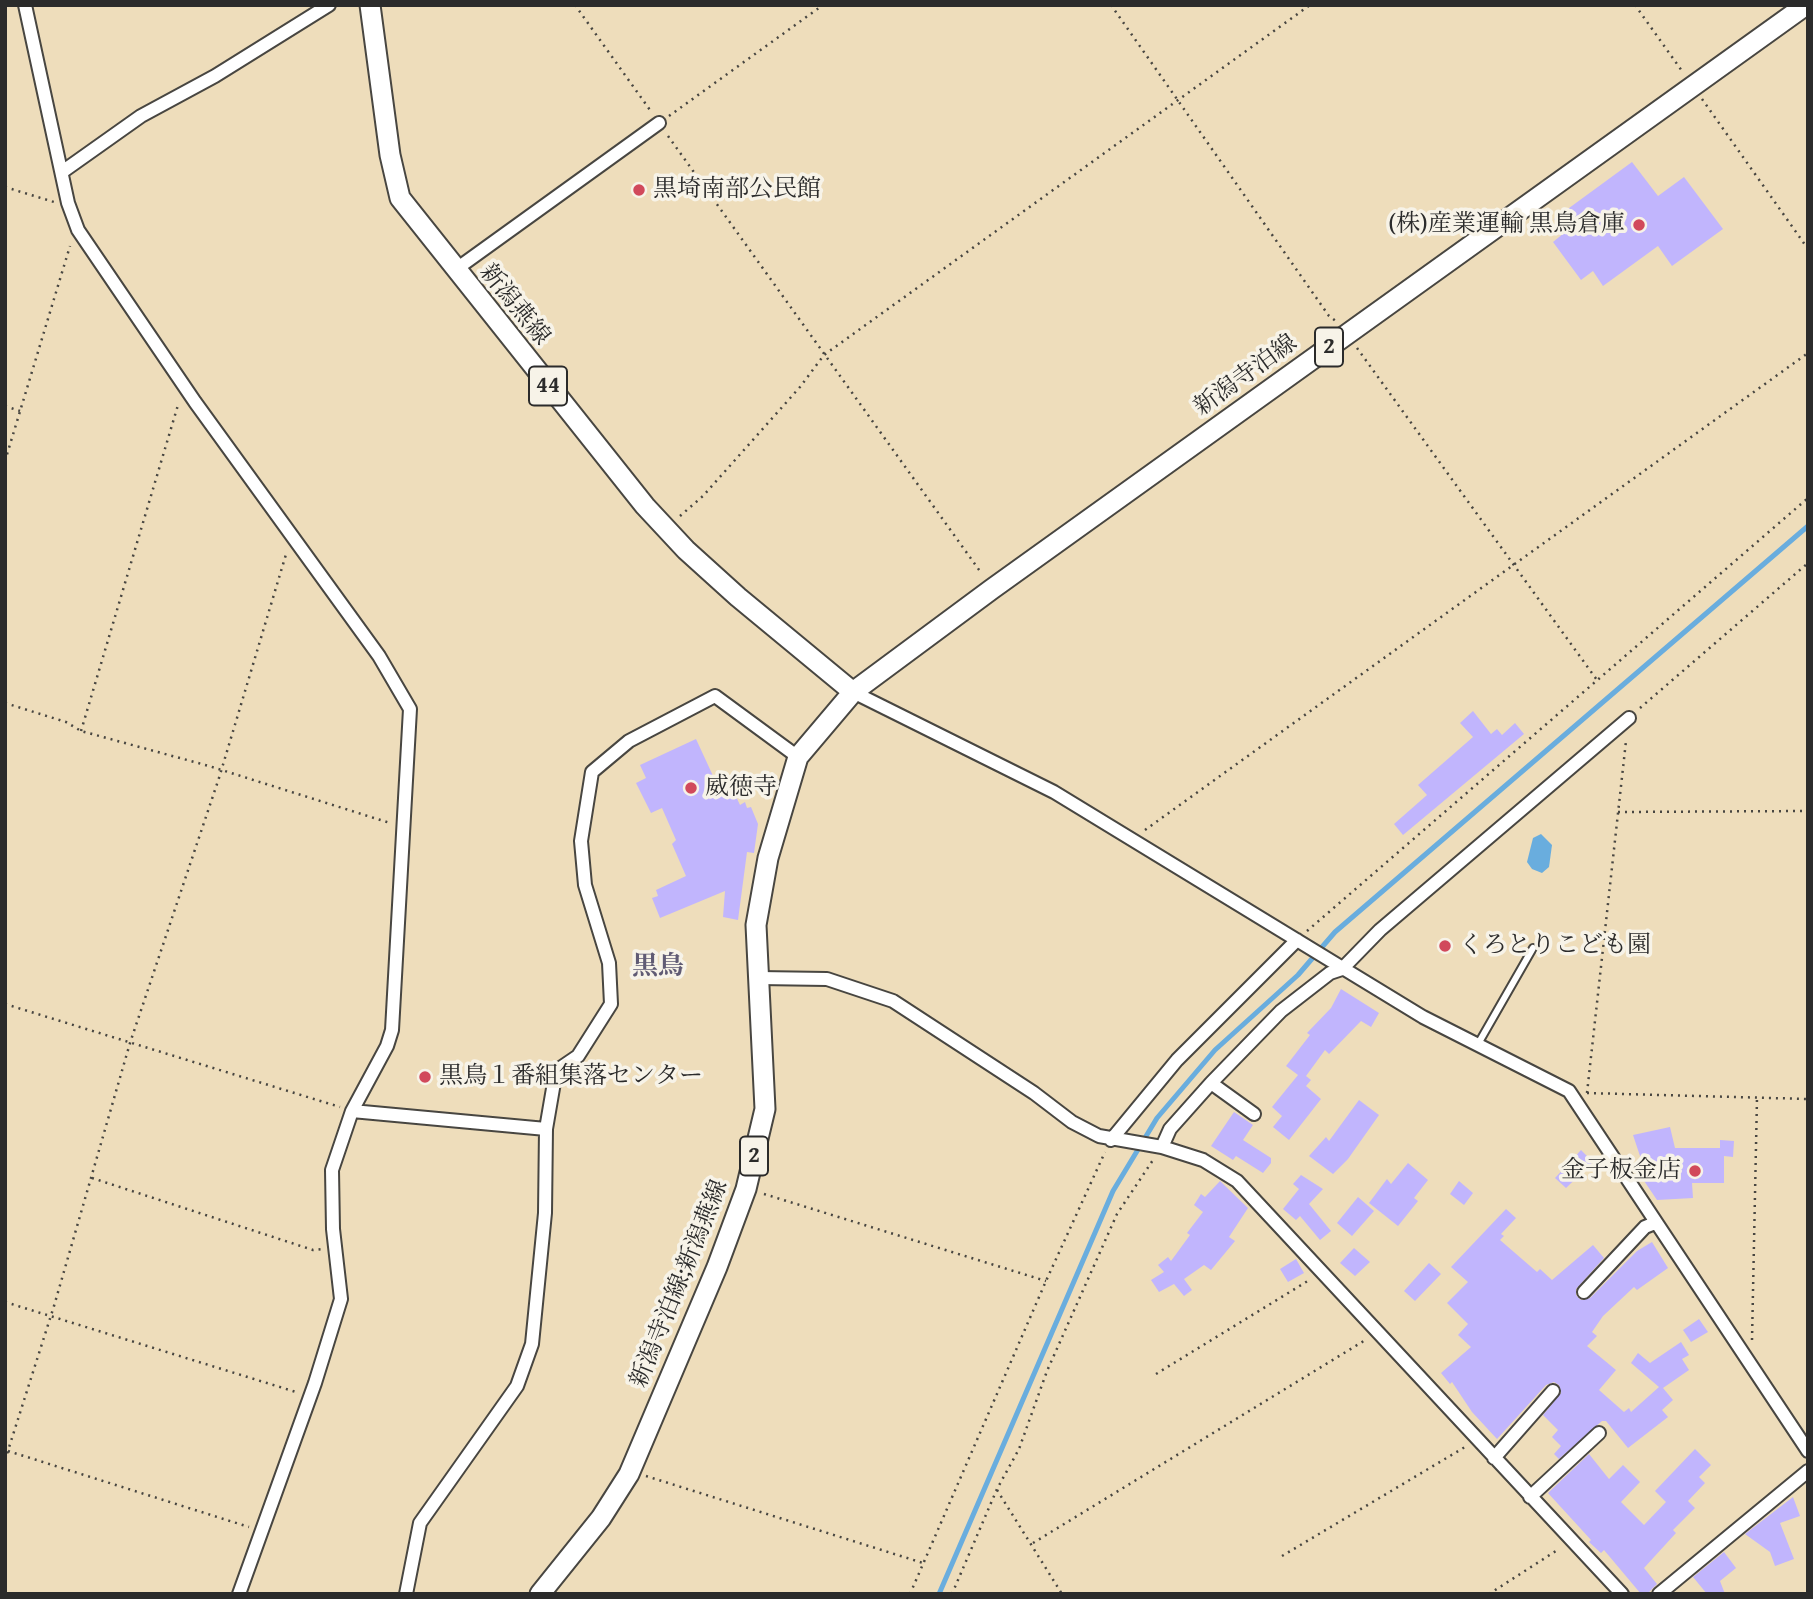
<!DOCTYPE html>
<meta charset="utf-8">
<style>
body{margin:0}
#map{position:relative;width:1813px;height:1599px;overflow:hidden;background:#edb;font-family:"Gentium Book Plus",serif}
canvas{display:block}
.frame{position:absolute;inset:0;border:7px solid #2b2b2b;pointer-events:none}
</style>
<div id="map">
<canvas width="1813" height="1599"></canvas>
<div class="frame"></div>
</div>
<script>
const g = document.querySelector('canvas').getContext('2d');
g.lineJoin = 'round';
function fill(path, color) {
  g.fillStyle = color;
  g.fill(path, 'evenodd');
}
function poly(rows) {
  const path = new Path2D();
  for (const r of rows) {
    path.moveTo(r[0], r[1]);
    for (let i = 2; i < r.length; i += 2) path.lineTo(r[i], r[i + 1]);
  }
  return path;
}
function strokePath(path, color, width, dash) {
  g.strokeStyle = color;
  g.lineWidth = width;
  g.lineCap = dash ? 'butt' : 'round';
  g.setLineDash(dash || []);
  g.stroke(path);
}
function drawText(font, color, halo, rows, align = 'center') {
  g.font = font + ' "Gentium Book Plus","Noto Serif JP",serif';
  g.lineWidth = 7;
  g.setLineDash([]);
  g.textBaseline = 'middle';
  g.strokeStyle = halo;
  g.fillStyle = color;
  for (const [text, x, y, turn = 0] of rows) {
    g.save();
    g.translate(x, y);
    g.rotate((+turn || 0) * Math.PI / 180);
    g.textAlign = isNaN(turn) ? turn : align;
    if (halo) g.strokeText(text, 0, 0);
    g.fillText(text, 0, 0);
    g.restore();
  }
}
const water = poly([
 [1541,834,1552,845,1549,867,1542,873,1532,869,1527,862,1533,838]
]);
const stream = poly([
 [939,1594,1113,1191,1157,1118,1215,1050,1298,975,1335,932,1808,526]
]);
const building = poly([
 [1632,162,1658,196,1684,177,1723,229,1672,266,1658,246,1603,286,1593,271,1581,280,1553,242,1564,233,1554,219],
 [1473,711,1491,734,1497,729,1502,735,1515,723,1524,734,1403,835,1394,824,1427,795,1418,785,1473,737,1460,723],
 [696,739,720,791,731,786,740,805,745,802,747,808,751,807,758,824,754,853,747,852,738,920,723,917,725,891,660,918,652,898,658,896,656,890,686,876,672,844,676,840,662,808,651,813,636,783,646,778,640,765],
 [1341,989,1379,1013,1371,1027,1361,1021,1329,1054,1325,1050,1306,1076,1311,1080,1306,1086,1321,1099,1289,1140,1273,1127,1282,1116,1272,1107,1298,1075,1286,1066,1310,1035,1307,1033,1331,1008],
 [1359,1100,1379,1115,1348,1159,1333,1174,1309,1156,1326,1137,1329,1141],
 [1234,1112,1253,1125,1243,1140,1271,1158,1271,1163,1263,1173,1236,1156,1233,1160,1211,1146],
 [1670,1127,1675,1148,1720,1148,1720,1140,1734,1141,1733,1157,1724,1156,1724,1183,1692,1183,1693,1198,1657,1200,1636,1169,1643,1165,1633,1135],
 [1581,1150,1593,1162,1566,1188,1555,1178],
 [1408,1163,1428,1180,1414,1198,1418,1201,1398,1226,1369,1203,1387,1179,1391,1184],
 [1301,1175,1323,1189,1309,1204,1331,1231,1320,1240,1300,1216,1296,1220,1283,1209,1299,1189,1293,1184],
 [1220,1181,1248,1208,1229,1237,1235,1241,1211,1270,1204,1265,1184,1279,1192,1290,1184,1296,1174,1284,1159,1292,1151,1280,1164,1272,1158,1265,1168,1257,1171,1261,1190,1235,1187,1233,1203,1212,1194,1205,1201,1194,1205,1197],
 [1459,1181,1473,1193,1464,1205,1450,1194],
 [1358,1197,1374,1211,1352,1236,1337,1223],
 [1506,1209,1516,1218,1501,1234,1504,1236,1500,1240,1537,1272,1540,1269,1552,1280,1593,1245,1604,1258,1576,1289,1576,1295,1581,1300,1590,1298,1637,1251,1652,1242,1668,1268,1637,1290,1634,1287,1603,1316,1592,1332,1597,1336,1587,1346,1616,1370,1599,1390,1624,1412,1629,1408,1631,1412,1659,1387,1631,1363,1638,1353,1650,1363,1681,1342,1689,1355,1682,1359,1689,1370,1663,1388,1673,1400,1662,1410,1668,1417,1628,1448,1606,1421,1602,1421,1559,1459,1554,1454,1561,1446,1552,1437,1558,1430,1543,1415,1561,1393,1559,1385,1554,1382,1546,1385,1497,1439,1472,1412,1452,1382,1450,1384,1441,1373,1471,1347,1458,1335,1468,1324,1447,1303,1468,1282,1451,1267],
 [1354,1248,1370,1262,1355,1276,1340,1263],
 [1296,1259,1304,1273,1288,1282,1280,1269],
 [1429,1263,1441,1274,1415,1301,1404,1291],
 [1699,1319,1708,1332,1691,1342,1683,1330],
 [1695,1449,1711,1465,1699,1477,1705,1483,1688,1501,1695,1508,1673,1530,1676,1533,1644,1568,1657,1584,1647,1594,1641,1594,1604,1550,1601,1553,1589,1542,1591,1540,1548,1493,1589,1454,1609,1479,1623,1465,1640,1482,1621,1502,1644,1525,1666,1502,1655,1491],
 [1793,1497,1800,1516,1780,1523,1794,1559,1775,1566,1770,1552,1745,1534],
 [1724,1552,1736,1568,1720,1581,1725,1594,1707,1594,1693,1577]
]);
const path = poly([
 [575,5,650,110],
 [1111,5,1329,316,1337,322],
 [1635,5,1682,71],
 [1702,99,1808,249],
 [669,116,823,5],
 [668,136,982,574],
 [5,187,54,202],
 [1357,348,1597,680],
 [5,406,20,411],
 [5,461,70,246],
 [680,516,703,496,800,387,824,355,1310,5],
 [5,703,66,722,81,731,209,766,390,823],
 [1640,708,1808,563],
 [81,731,178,405],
 [1618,812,1808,811],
 [1145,830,1808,353],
 [1307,931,1808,498],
 [5,1004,340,1107],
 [1587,1093,1626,741],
 [1587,1093,1808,1099],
 [92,1178,313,1250,323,1249],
 [764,1194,1046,1281],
 [5,1302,296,1392],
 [1752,1340,1757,1098],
 [1156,1374,1311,1279],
 [8,1451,249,1527],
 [5,1460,54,1306,130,1043,219,778,287,551],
 [646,1476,923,1563],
 [997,1490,1062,1594],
 [1033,1543,1367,1339],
 [1282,1556,1465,1447],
 [910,1594,1046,1281,1105,1152],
 [952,1594,997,1489,1019,1449,1047,1371,1117,1214,1153,1160],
 [1489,1594,1559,1549]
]);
const lane = poly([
 [1478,1044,1533,948]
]);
const street = poly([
 [25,5,68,203,78,230,195,402,379,656,410,709,392,1030,387,1046,352,1111,332,1170,333,1229,341,1299,315,1383,239,1594],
 [62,172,141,116,215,76,329,5],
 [455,270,659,123],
 [853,692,1054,792,1423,1017,1569,1091,1808,1451],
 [759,978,827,979,893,1001,1034,1093,1072,1122,1099,1136,1162,1147,1203,1160,1237,1181,1622,1594],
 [1211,1083,1281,1011,1330,973,1342,969,1380,930,1629,718],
 [352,1111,546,1129],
 [1111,1140,1177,1060,1297,940],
 [1162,1147,1170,1129,1211,1083,1254,1114],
 [1584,1292,1645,1227,1655,1223],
 [1494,1458,1553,1391],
 [1530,1497,1599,1433],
 [406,1594,420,1523,517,1386,532,1344,545,1213,546,1129,556,1071,578,1056,611,1004,609,963,585,885,581,841,592,772,629,741,715,696,798,757],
 [1659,1594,1808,1471]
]);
const primary = poly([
 [370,5,390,155,400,198,645,506,686,550,738,597,853,692],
 [540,1594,601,1518,629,1474,717,1267,746,1189,765,1109,756,925,768,858,798,757,853,692,992,589,1806,5]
]);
const markers = [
 [639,190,7,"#d1495b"],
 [1639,225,7,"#d1495b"],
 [691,788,7,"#d1495b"],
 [1445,946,7,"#d1495b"],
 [425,1077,7,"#d1495b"],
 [1695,1171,7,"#d1495b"]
];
const shields = [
 [1329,347,28],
 [548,386,38],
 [754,1156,28]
];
const shieldNames = [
 ["2",1329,347],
 ["44",548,386],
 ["2",754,1156]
];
const poiNames = [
 ["黒埼南部公民館",653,190],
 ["(株)産業運輸 黒鳥倉庫",1625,225,"right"],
 ["威徳寺",705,788],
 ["くろとりこども園",1459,946],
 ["黒鳥１番組集落センター",439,1077],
 ["金子板金店",1681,1171,"right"]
];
const streetNames = [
 ["新潟燕線",514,305,51],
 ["新潟寺泊線",1246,376,-36],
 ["新潟寺泊線;新潟燕線",680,1284,-68]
];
const neighbourhoodNames = [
 ["黒鳥",658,967]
];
fill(water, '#69adde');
strokePath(stream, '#69adde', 5);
fill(building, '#c1b5fd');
strokePath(lane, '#484641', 10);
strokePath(street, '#484641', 16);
strokePath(primary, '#484641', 23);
strokePath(path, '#484641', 2.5, [2, 5]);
strokePath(lane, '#fff', 6);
strokePath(street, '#fff', 12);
strokePath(primary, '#fff', 19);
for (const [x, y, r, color] of markers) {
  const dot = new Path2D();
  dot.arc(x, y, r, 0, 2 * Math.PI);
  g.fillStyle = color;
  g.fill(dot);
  strokePath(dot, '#f7f3e8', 2.5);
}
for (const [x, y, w] of shields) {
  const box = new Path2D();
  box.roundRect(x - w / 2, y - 19.5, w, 39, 5);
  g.fillStyle = '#f7f3e8';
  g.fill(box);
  strokePath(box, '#2b2b2b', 2);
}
drawText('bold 23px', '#2b2b2b', null, shieldNames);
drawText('24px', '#2b2b2b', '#f7f3e8', poiNames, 'left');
drawText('24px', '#2b2b2b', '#f7f3e8', streetNames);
drawText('bold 26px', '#605b74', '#f7f3e8', neighbourhoodNames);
</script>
